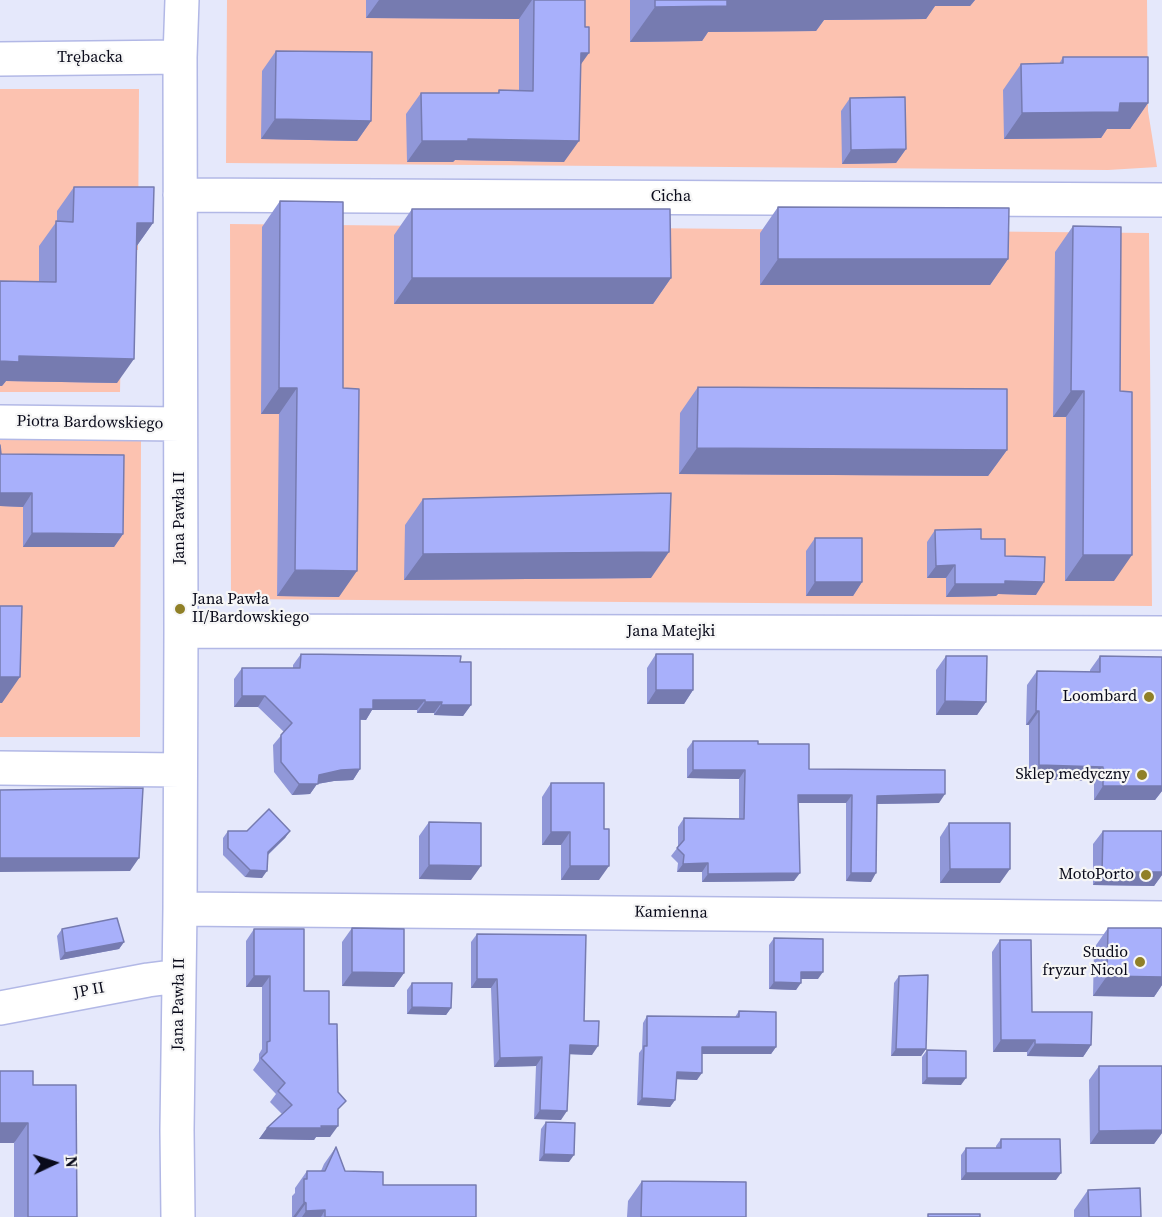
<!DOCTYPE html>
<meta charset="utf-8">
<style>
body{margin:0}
#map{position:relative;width:1162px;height:1217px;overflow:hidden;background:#e5e8fb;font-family:"Source Serif 4",serif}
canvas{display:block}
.north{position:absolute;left:24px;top:1133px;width:60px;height:60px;-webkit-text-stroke:4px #f6f6f6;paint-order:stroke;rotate:86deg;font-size:16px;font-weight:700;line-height:24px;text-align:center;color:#090a1a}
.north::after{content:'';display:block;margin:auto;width:21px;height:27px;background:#090a1a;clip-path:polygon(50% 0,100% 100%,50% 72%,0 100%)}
</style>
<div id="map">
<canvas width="1162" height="1217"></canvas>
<div class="north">N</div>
</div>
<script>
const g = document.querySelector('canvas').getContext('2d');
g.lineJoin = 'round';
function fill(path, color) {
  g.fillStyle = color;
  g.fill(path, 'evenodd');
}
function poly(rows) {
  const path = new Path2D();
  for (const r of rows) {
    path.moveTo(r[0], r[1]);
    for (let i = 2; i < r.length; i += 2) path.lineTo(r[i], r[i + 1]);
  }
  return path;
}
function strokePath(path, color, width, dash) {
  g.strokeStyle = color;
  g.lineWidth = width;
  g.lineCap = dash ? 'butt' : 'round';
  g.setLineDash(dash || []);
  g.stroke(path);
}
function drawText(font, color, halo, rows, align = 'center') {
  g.font = font + ' "Source Serif 4",serif';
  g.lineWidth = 4.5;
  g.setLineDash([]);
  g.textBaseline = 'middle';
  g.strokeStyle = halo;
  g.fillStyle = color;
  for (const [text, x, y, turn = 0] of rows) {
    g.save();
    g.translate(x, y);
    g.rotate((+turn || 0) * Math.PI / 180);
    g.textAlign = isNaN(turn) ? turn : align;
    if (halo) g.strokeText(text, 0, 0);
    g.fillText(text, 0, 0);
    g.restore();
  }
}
const green = poly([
 [227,0,1147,0,1148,111,1157,167,1108,170,226,163],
 [0,89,139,89,138,250,123,250,120,392,0,392],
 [230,224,1149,233,1152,606,231,599],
 [0,439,141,440,140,737,0,737]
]);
const minor = poly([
 [0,59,180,57],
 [180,195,1162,200],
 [0,422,180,424],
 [181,631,1162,633],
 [0,768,180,770],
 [180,909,1162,918],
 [0,1008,148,980,179,976],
 [178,1217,177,1130,180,909,181,631,180,57,182,0]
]);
const wall = poly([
 [366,0,585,0,581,65,564,162,455,160,453,162,407,162,406,114,421,93,498,93,499,90,519,90,519,19,366,18],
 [630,0,975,0,970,6,935,6,926,19,824,20,816,31,708,32,702,41,630,42],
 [276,51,371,121,357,141,261,139,262,71],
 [1063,57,1148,103,1130,129,1107,129,1101,138,1004,139,1003,90,1021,64,1059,64],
 [850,98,906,149,896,163,842,164,841,111],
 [74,187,153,223,136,247,117,383,6,381,2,386,39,282,39,246,57,221,57,211],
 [280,201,339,597,277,596,279,414,261,414,262,227],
 [778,207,1008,259,990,285,760,285,760,233],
 [412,209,671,278,653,304,394,304,394,235],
 [1073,226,1114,581,1065,581,1066,417,1053,417,1055,252],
 [698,387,1007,450,988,476,679,474,680,413],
 [0,445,1,454,123,534,114,547,23,547,23,507,0,506],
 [423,499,651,578,404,580,405,525],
 [935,530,981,539,1005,556,1036,595,998,594,996,596,946,597,946,578,927,578,927,542],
 [815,538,862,582,853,596,806,596,806,551],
 [301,654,460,662,471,705,463,716,434,715,434,713,417,713,417,710,372,710,366,720,360,720,360,769,353,780,334,781,317,784,310,794,292,795,274,772,273,745,284,732,258,707,234,707,234,679,242,668,293,668,293,665],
 [656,654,693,690,684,704,647,704,647,668],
 [946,656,986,702,977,715,936,715,936,670],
 [1100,656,1162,786,1162,791,1155,800,1094,800,1094,781,1029,779,1029,725,1026,725,1027,685,1037,671,1090,672,1090,670],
 [693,741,758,744,809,769,939,803,877,804,871,882,846,881,846,803,798,803,794,881,702,882,702,872,677,872,678,863,671,856,678,847,678,827,684,818,739,819,739,779,687,778,687,749],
 [551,783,604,829,599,880,561,880,561,845,542,845,542,797],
 [429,822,471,880,419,879,419,836],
 [949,823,1000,883,940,883,940,837],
 [228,831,290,831,285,838,268,855,262,878,245,877,223,855,223,838],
 [1103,831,1162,831,1162,875,1154,886,1093,885,1093,844],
 [352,928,404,973,394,987,342,986,342,942],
 [1108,928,1162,929,1162,985,1154,997,1093,996,1094,948],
 [62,929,124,942,119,949,60,960,57,936],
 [254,929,329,1024,338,1112,330,1137,316,1137,314,1140,259,1139,267,1128,282,1114,270,1102,276,1094,253,1070,259,1061,259,1054,262,1049,262,987,246,987,246,941],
 [477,934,584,1021,592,1055,569,1054,561,1120,534,1119,536,1066,494,1067,491,988,471,988,471,942],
 [774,938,818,979,801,979,796,990,769,989,769,945],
 [1000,940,1032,1012,1091,1045,1083,1057,1027,1056,1027,1052,993,1052,992,952],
 [899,976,926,1049,921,1056,891,1056,894,983],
 [412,983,451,1008,446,1015,407,1014,407,990],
 [739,1011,776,1047,771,1054,702,1054,697,1080,676,1079,675,1100,670,1107,637,1105,639,1053,642,1049,643,1023,647,1016,735,1017],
 [927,1050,961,1085,922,1084,922,1057],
 [1099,1066,1162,1066,1162,1133,1154,1144,1090,1144,1089,1080],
 [33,1085,77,1217,14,1217,14,1143],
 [546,1122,569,1162,539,1161,541,1129],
 [1001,1139,1056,1180,961,1180,961,1155,966,1148,996,1148,996,1146],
 [336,1147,345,1171,476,1217,292,1217,292,1196,295,1193,295,1188,307,1171,321,1171,324,1164],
 [642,1181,746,1217,627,1217,628,1201],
 [1088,1190,1141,1217,1074,1217,1074,1210]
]);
const shadedWall = poly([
 [379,0,532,0,519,19,366,18],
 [725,0,975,0,970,6,935,6,926,19,824,20,816,31,708,32,702,41,630,42,655,7],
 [581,53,589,53,574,74],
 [1120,103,1148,103,1130,129,1107,129,1101,138,1004,139,1022,113],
 [275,119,371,121,357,141,261,139],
 [468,139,579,141,564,162,455,160,453,162,407,162,422,141],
 [906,149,896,163,842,164,851,150],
 [137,223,153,223,136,247],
 [778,259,1008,259,990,285,760,285],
 [412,278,671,278,653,304,394,304],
 [19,356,134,359,117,383,6,381,2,386,0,386,0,361],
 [279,388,297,388,279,414,261,414],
 [1071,391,1084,391,1066,417,1053,417],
 [697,448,1007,450,988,476,679,474],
 [0,493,32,493,23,507,0,506],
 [32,533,123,534,114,547,23,547],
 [669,552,651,578,404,580,423,554],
 [1083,555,1132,555,1114,581,1065,581],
 [955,565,946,578,927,578,936,566],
 [295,570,357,571,339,597,277,596],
 [1005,581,1044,582,1036,595,998,594,996,596,946,597,955,584],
 [815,582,862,582,853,596,806,596],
 [0,677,20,677,2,703,0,703],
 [656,690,693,690,684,704,647,704],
 [242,696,265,696,258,707,234,707],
 [373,700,425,700,417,710,372,710,366,720,353,719,360,709],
 [945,701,986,702,977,715,936,715],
 [425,702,442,702,434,713,417,713],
 [441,705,471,705,463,716,434,715],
 [1036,711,1039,711,1029,725,1026,725],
 [1039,765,1103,767,1094,781,1029,779],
 [360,769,353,780,334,781,317,784,310,794,292,795,299,784,319,775,341,770],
 [693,770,745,770,739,779,687,778],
 [1103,786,1162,786,1162,791,1155,800,1094,800],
 [945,794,939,803,871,804,877,796],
 [798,795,852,795,846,803,792,803],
 [290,831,285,838,263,859,268,852],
 [551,832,570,832,561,845,542,845],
 [0,858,139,858,130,871,0,872],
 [708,863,702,872,677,872,683,864],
 [429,865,481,866,471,880,419,879],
 [570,866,609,866,599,880,561,880],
 [950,869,1010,869,1000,883,940,883],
 [250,870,267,871,262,878,245,877],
 [1102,872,1162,872,1162,875,1154,886,1093,885],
 [800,873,794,881,702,882,708,874],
 [851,873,876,873,871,882,846,881],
 [124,942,119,949,60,960,65,953],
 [352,972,404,973,394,987,342,986],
 [801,972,823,972,818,979,797,979],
 [254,976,270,976,262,987,246,987],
 [1107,976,1162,977,1162,985,1154,997,1093,996],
 [477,979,497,979,491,988,471,988],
 [774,982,801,983,796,990,769,989],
 [412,1007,451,1008,446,1015,407,1014],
 [1001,1040,1035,1040,1027,1052,993,1052],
 [1035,1044,1091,1045,1083,1057,1027,1056],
 [570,1045,598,1046,592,1055,564,1054],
 [702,1047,776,1047,771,1054,698,1054],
 [896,1049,926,1049,921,1056,891,1056],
 [542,1057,536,1066,494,1067,500,1058],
 [677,1072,702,1073,697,1080,672,1079],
 [927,1078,966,1078,961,1085,922,1084],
 [642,1098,675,1100,670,1107,637,1105],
 [540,1110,567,1111,561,1120,534,1119],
 [0,1123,28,1123,14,1143,0,1143],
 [338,1126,330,1137,316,1137,314,1140,259,1139,267,1128],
 [1162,1130,1162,1133,1154,1144,1090,1144,1099,1131],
 [544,1154,574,1155,569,1162,539,1161],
 [966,1173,1061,1173,1056,1180,961,1180],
 [304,1202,306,1203,296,1217,293,1217],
 [325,1210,321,1217,302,1217,306,1211]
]);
const building = poly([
 [534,0,585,0,585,27,589,27,589,53,581,53,579,141,468,139,468,141,422,141,421,93,499,93,499,90,533,91,534,0],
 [655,0,727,0,727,6,655,7,655,0],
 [276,51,372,52,371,121,275,119,276,51],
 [1063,57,1148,57,1148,103,1120,103,1119,112,1022,113,1021,64,1063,63,1063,57],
 [905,97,906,149,851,150,850,98,905,97],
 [74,187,154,187,153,223,137,223,134,359,19,356,19,362,0,361,0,281,56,282,56,221,73,222,74,187],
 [280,201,343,202,343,388,359,389,357,571,295,570,297,388,279,388,280,201],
 [778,207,1009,208,1008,259,778,259,778,207],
 [412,209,670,209,671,278,412,278,412,209],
 [1073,226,1121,227,1120,391,1132,392,1132,555,1083,555,1084,391,1071,391,1073,226],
 [698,387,1007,389,1007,450,697,448,698,387],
 [0,445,1,454,124,455,123,534,32,533,32,493,0,493,0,445],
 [671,493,669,552,423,554,423,499,671,493],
 [981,529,981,539,1005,539,1005,556,1045,557,1044,582,1005,581,1005,584,955,584,955,565,936,566,935,530,981,529],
 [815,538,862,538,862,582,815,582,815,538],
 [0,606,22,606,20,677,0,677,0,606],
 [301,654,461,656,460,662,471,662,471,705,441,705,442,702,425,702,425,700,373,700,373,709,360,709,360,769,341,770,319,775,318,784,299,784,281,762,281,735,292,723,265,696,242,696,242,668,300,668,301,654],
 [656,654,693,654,693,690,656,690,656,654],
 [946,656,987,656,986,702,945,701,946,656],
 [1100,656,1162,657,1162,786,1103,786,1103,767,1039,765,1039,711,1036,711,1037,671,1100,672,1100,656],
 [693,741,758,741,758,744,809,744,809,769,945,770,945,794,877,796,876,873,851,873,852,795,798,795,800,873,708,874,708,863,683,864,684,855,677,848,684,840,684,818,744,819,745,770,693,770,693,741],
 [551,783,604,783,604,829,609,829,609,866,570,866,570,832,551,832,551,783],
 [143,788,139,858,0,858,0,790,143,788],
 [269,809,290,831,268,852,267,871,250,870,228,848,228,831,247,831,269,809],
 [429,822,481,823,481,866,429,865,429,822],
 [949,823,1010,823,1010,869,950,869,949,823],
 [1103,831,1162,831,1162,872,1102,872,1103,831],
 [117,918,124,942,65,953,62,929,117,918],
 [352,928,404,929,404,973,352,972,352,928],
 [1108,928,1161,928,1162,929,1162,977,1107,976,1108,928],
 [254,929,304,929,304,991,329,991,329,1024,337,1024,338,1092,346,1101,338,1109,338,1126,321,1126,322,1128,267,1128,292,1105,278,1091,285,1083,261,1058,267,1052,267,1042,270,1041,270,976,254,976,254,929],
 [477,934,586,935,584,1021,599,1021,598,1046,570,1045,567,1111,540,1110,542,1057,500,1058,497,979,477,979,477,934],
 [774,938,823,939,823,972,801,972,801,983,774,982,774,938],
 [1000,940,1031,940,1032,1012,1092,1012,1091,1045,1035,1044,1035,1040,1001,1040,1000,940],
 [928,975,926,1049,896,1049,899,976,928,975],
 [412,983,452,983,451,1008,412,1007,412,983],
 [739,1011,776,1012,776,1047,702,1047,702,1073,677,1072,675,1100,642,1098,644,1046,647,1046,647,1016,739,1017,739,1011],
 [927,1050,966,1051,966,1078,927,1078,927,1050],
 [1099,1066,1162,1066,1162,1130,1099,1131,1099,1066],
 [0,1071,33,1071,33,1085,76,1085,77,1217,28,1217,28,1123,0,1123,0,1071],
 [546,1122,575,1123,574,1155,544,1154,546,1122],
 [1001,1139,1060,1139,1061,1173,966,1173,966,1148,1001,1148,1001,1139],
 [336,1147,345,1171,383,1172,383,1185,476,1185,476,1217,325,1217,325,1210,306,1211,306,1203,304,1202,304,1179,307,1179,307,1171,325,1171,336,1147],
 [642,1181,746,1182,746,1217,641,1217,642,1181],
 [1140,1188,1141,1217,1089,1217,1088,1190,1140,1188],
 [928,1214,980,1214,980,1217,928,1217,928,1214]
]);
const markers = [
 [180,609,6,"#908027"],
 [1149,697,6,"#908027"],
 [1142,775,6,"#908027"],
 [1146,875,6,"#908027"],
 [1140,962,6,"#908027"]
];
const streetNames = [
 ["Trębacka",90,58],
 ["Cicha",671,197],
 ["Piotra Bardowskiego",90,423,1],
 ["Jana Pawła II",180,518,-90],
 ["Jana Matejki",671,632],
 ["Kamienna",671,913,1],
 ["JP II",89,991,-11],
 ["Jana Pawła II",179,1004,-89]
];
const poiNames = [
 ["Jana Pawła",192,600,"left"],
 ["II/Bardowskiego",192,618,"left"],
 ["Loombard",1137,697],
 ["Sklep medyczny",1130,775],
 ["MotoPorto",1134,875],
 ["Studio",1128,953],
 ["fryzur Nicol",1128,971]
];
fill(green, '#fcc2b0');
strokePath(minor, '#b2b8e6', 36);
strokePath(minor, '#fff', 33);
fill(wall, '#9097d8');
fill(shadedWall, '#767bb0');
fill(building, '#a8b0fb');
strokePath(building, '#767bb0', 1.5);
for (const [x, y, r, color] of markers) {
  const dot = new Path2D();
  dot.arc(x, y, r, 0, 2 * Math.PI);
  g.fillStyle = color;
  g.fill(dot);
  strokePath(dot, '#f6f6f6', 2);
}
drawText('16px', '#090a1a', '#f6f6f6', streetNames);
drawText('16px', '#090a1a', '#f6f6f6', poiNames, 'right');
</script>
